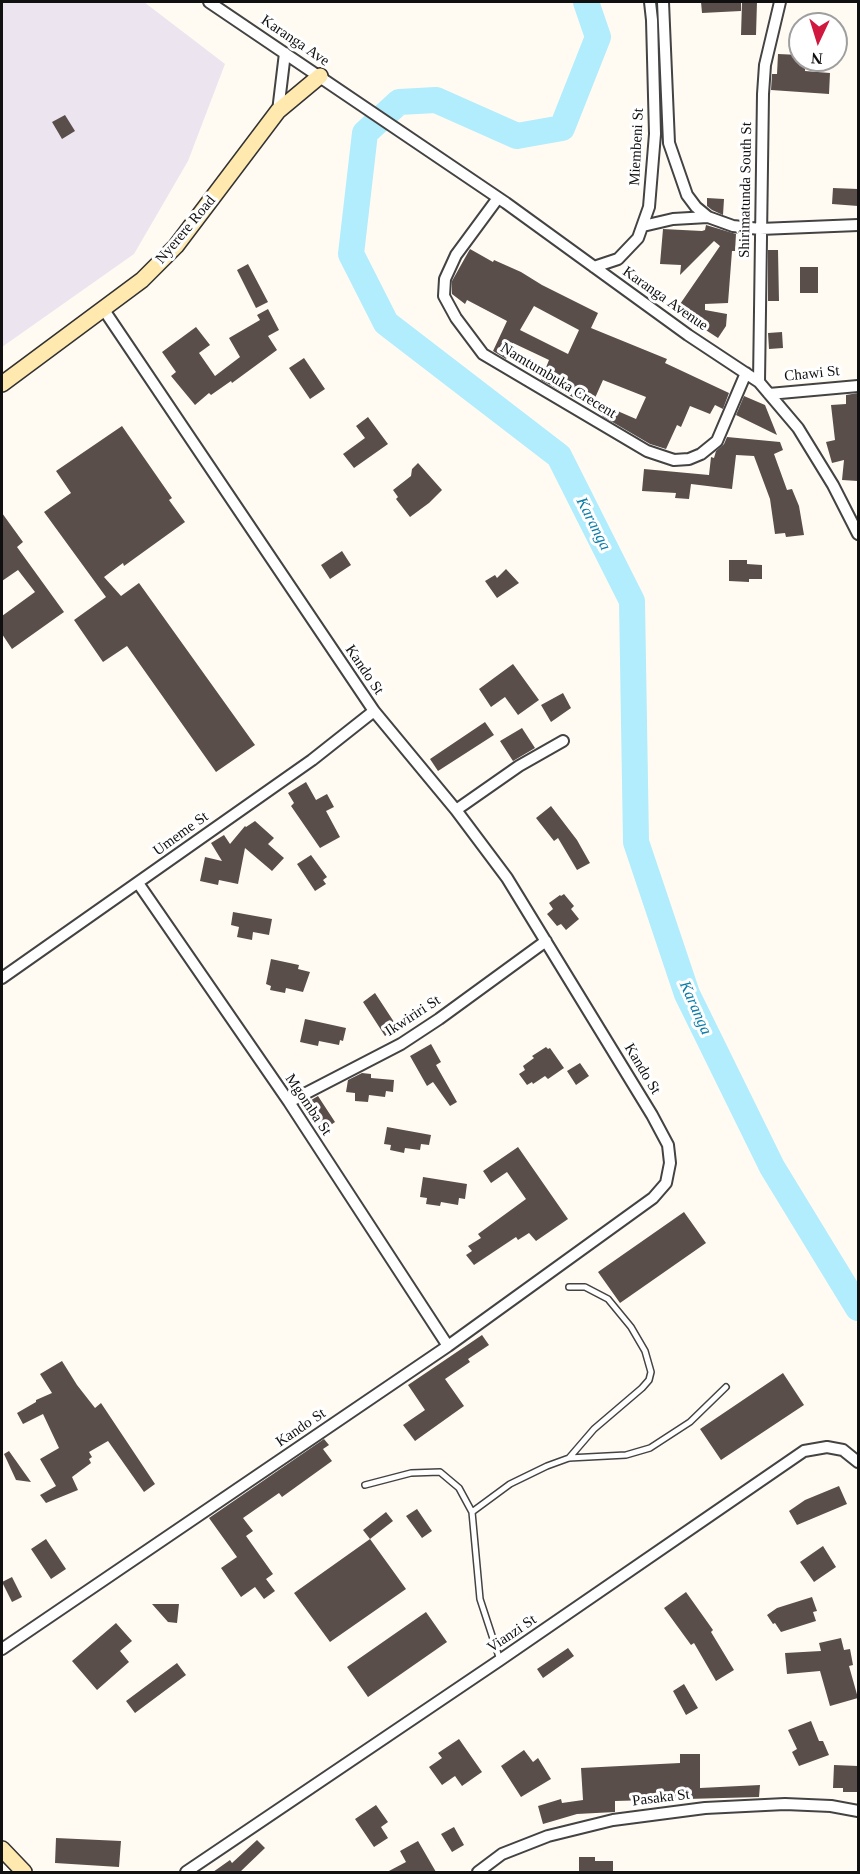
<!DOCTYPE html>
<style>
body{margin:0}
#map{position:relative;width:860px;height:1874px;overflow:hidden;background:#fffbf3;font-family:Georgia,serif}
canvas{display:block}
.frame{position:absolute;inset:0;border:3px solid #101010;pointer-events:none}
.north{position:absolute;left:788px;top:12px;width:60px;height:60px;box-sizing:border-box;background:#fff;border:2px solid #9f9f9f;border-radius:50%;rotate:184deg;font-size:16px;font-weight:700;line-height:24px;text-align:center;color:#101010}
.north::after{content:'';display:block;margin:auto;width:21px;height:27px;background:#d0183f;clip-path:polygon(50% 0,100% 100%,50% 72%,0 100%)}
</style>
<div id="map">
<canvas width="860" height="1874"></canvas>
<div class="frame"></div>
<div class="north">N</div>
</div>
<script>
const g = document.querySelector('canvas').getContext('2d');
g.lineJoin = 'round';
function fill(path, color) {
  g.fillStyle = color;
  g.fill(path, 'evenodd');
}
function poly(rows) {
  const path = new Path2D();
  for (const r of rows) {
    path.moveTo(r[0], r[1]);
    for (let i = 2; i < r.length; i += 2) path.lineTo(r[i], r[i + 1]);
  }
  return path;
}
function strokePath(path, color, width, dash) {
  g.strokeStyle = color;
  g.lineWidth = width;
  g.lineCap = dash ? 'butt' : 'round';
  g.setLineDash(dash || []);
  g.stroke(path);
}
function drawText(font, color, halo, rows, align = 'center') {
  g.font = font + ' Georgia,serif';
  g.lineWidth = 6;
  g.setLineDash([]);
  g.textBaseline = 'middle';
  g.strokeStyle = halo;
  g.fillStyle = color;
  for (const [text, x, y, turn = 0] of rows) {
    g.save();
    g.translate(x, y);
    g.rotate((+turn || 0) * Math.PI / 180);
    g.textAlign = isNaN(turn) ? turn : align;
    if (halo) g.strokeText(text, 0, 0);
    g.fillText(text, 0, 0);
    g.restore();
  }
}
const industrial = poly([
 [2,2,144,2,225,64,188,161,134,254,2,347]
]);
const river = poly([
 [586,2,598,37,562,128,517,136,436,100,399,102,365,133,351,254,386,323,559,456,632,601,636,842,687,994,772,1167,858,1308]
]);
const building = poly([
 [701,2,741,2,741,11,702,13],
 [742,2,757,2,756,35,741,35],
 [778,54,800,55,800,60,805,60,805,71,830,73,829,94,771,90,772,74,777,74],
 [65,115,75,131,62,139,52,122],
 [833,188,858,189,858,206,832,204],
 [707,198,724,199,723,215,712,210,707,206],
 [706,225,736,234,735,251,732,251,728,303,705,304,705,310,727,314,726,326,718,338,678,312,678,307,720,246,714,241,680,275,681,265,660,264,663,229,702,231,705,230],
 [470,249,493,262,494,260,521,272,542,285,598,313,591,328,667,359,665,363,729,393,723,409,715,405,710,414,690,406,681,427,677,425,666,449,650,444,602,416,606,406,636,419,646,397,603,380,591,407,541,380,549,360,513,343,506,359,493,351,507,321,467,300,465,304,452,294,452,281],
 [534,306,579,330,568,354,520,330],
 [768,250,778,250,779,301,768,301],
 [248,264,268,302,256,308,237,270],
 [800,267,818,267,818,293,800,293],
 [268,309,279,330,268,336,277,350,232,383,231,381,211,395,209,393,195,405,171,376,176,372,162,352,196,327,210,345,199,353,215,376,240,357,229,338,260,320,257,315],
 [782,332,783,348,769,349,768,333],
 [304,358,325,389,310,399,289,368],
 [858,393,858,481,842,480,844,460,832,463,826,442,835,440,831,405,846,404,846,395],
 [744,396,765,405,777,435,736,415],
 [368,417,388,444,354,468,343,454,365,438,356,426],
 [122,426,172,498,169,500,185,522,124,566,123,563,104,577,121,596,139,583,255,745,216,772,127,646,103,662,74,620,106,597,44,512,71,493,56,471],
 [727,437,780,442,783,450,774,454,787,490,792,489,799,506,804,535,786,537,785,533,775,534,770,499,754,456,736,455,732,489,691,484,689,499,675,498,676,493,642,491,644,469,709,475,711,457,714,458,716,451,724,444],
 [418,463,442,490,429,503,410,517,396,499,398,497,393,490,411,476,412,469],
 [2,513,23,542,17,547,64,612,12,649,2,634,2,616,35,592,18,570,2,581],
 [342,551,351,565,330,579,321,565],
 [729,560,747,560,747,564,762,565,762,579,749,579,749,582,729,581],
 [506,569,519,583,497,598,485,581,495,575,497,578],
 [513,664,539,700,518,715,505,697,491,707,479,689],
 [563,693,571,708,551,722,541,705],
 [485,722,494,735,438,771,430,759],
 [522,728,535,748,513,761,500,741],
 [306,782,316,800,327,794,334,807,326,811,340,837,320,848,291,806,294,803,288,793],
 [551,806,577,840,590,863,577,870,558,838,554,841,536,818],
 [255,821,274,838,268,844,284,858,272,871,245,848,238,884,219,880,218,885,200,881,205,857,222,861,211,843,224,835,230,844,245,826,246,827],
 [311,855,327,877,323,880,326,884,315,891,297,864],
 [564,894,574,906,571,909,579,919,566,930,561,924,557,926,547,914,553,909,549,903,560,895,561,896],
 [233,912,272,919,269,935,253,932,252,940,237,937,239,927,231,925],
 [271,959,299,965,298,969,310,972,303,992,286,988,285,993,270,990,271,986,266,984],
 [375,993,398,1028,385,1036,363,1002],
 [305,1019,346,1028,343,1041,340,1040,339,1045,319,1041,318,1046,300,1042],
 [431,1044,441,1062,436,1065,457,1102,450,1106,433,1082,427,1086,410,1056],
 [546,1047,548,1049,550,1048,564,1068,548,1079,545,1076,533,1084,532,1082,527,1085,519,1074,525,1070,523,1066,534,1058,532,1056],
 [580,1063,589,1076,576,1085,567,1071],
 [362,1073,371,1074,371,1078,394,1080,393,1092,386,1091,385,1097,369,1095,368,1102,355,1101,355,1093,346,1092,348,1080],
 [318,1096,335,1122,325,1129,308,1102],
 [387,1127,431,1135,429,1145,421,1144,420,1150,405,1148,404,1153,390,1150,391,1145,384,1144],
 [518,1147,568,1219,536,1241,529,1233,518,1240,516,1237,474,1265,466,1255,472,1251,468,1246,481,1238,478,1234,526,1199,507,1172,491,1183,483,1171],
 [423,1177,467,1184,465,1199,459,1198,458,1205,441,1202,440,1206,426,1204,427,1198,420,1197],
 [684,1212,706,1243,620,1303,598,1272],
 [482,1335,489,1345,468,1359,470,1362,445,1379,464,1406,415,1441,403,1425,425,1410,408,1385],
 [62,1361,77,1385,95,1408,101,1403,155,1484,144,1492,108,1441,89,1452,92,1457,89,1459,91,1463,72,1477,78,1490,46,1503,40,1495,56,1486,40,1459,59,1448,43,1414,23,1424,17,1413,36,1402,36,1400,52,1393,40,1374],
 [783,1373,804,1405,721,1460,700,1429],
 [324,1439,329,1445,323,1449,332,1461,282,1497,279,1493,243,1518,253,1531,246,1536,273,1574,266,1579,275,1591,264,1599,255,1587,241,1597,221,1568,237,1557,209,1518],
 [9,1451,31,1482,16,1480,4,1454],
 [839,1486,847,1504,797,1525,789,1511,805,1500],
 [417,1509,432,1531,422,1538,406,1516],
 [386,1512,393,1521,370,1539,363,1530],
 [46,1539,66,1569,51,1579,31,1549],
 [370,1539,406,1589,330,1642,294,1593],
 [823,1546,836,1567,814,1582,800,1562],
 [12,1577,22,1597,12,1602,2,1582],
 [686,1592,713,1630,711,1632,734,1670,716,1681,694,1643,691,1645,664,1608],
 [812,1597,817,1611,813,1612,816,1621,781,1632,775,1623,773,1624,767,1615,777,1608],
 [152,1604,179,1604,177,1623,168,1622],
 [426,1612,447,1642,368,1697,347,1667],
 [116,1623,132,1641,120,1651,129,1662,97,1690,72,1661],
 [841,1638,844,1650,850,1649,853,1665,849,1666,858,1698,830,1706,820,1671,787,1674,785,1653,821,1651,819,1643],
 [568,1648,574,1656,543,1678,537,1669],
 [177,1663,186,1675,135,1713,126,1701],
 [684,1684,698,1708,686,1715,673,1691],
 [811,1721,819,1741,823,1741,829,1755,799,1766,792,1752,797,1749,788,1730],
 [459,1739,482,1772,462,1786,455,1776,442,1785,429,1767,442,1758,438,1753],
 [524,1750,533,1762,538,1758,551,1779,521,1797,501,1766],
 [680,1754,700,1754,700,1788,760,1785,759,1797,615,1801,615,1812,577,1814,543,1824,538,1806,561,1799,562,1803,583,1800,581,1768,680,1763],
 [834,1765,858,1766,858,1792,843,1792,843,1788,833,1788],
 [376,1805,388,1822,381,1827,388,1838,374,1847,355,1819],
 [454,1827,464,1845,452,1852,441,1834],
 [56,1838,121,1841,119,1867,55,1863],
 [257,1840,265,1848,240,1872,213,1872,230,1860,232,1863],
 [418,1841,436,1872,387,1872,406,1862,400,1851],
 [579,1857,595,1857,595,1861,613,1861,613,1872,579,1872]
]);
const lane = poly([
 [569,1458,594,1429,642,1388,649,1380,651,1372,645,1351,631,1327,608,1299,585,1287,569,1287],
 [365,1485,411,1473,440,1472,459,1488,472,1512,480,1599,500,1660],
 [472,1512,510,1484,547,1466,569,1458,626,1455,650,1448,690,1422,726,1387]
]);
const street = poly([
 [209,2,506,203,688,335,759,382,798,428,833,485,858,534],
 [663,2,669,143,687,195,696,207,708,217,733,226,760,229,858,225],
 [278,111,285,53],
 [498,198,456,255,445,279,444,296,456,318,483,354,647,451,674,460,689,459,701,454,717,441,746,373],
 [643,226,673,219,708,217],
 [594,267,618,259,638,238,649,207,655,134,652,20,650,2],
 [759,382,763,94,765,65,780,2],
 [769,394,858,386],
 [456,810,519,766,563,741],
 [138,883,289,1102,448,1346],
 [2,978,312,760,374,711],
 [289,1102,401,1044,439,1019,546,941],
 [2,1649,448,1346,653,1198,666,1183,670,1163,668,1145,652,1115,507,878,456,810,374,711,104,310],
 [186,1872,500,1660,804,1451,827,1447,843,1450,858,1462],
 [478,1872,502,1854,548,1836,613,1820,705,1808,785,1804,831,1806,858,1811]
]);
const secondary = poly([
 [2,384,142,280,176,246,278,111,320,76],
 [2,1849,24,1872]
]);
const streetNames = [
 ["Karanga Ave",295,41,34],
 ["Miembeni St",637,147,-87],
 ["Shirimatunda South St",746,190,-89],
 ["Nyerere Road",186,230,-50],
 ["Karanga Avenue",665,299,35],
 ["Chawi St",812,374,-6],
 ["Namtumbuka Crecent",558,381,31],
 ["Kando St",364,670,56],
 ["Umeme St",181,834,-36],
 ["Ikwiriri St",413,1016,-33],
 ["Kando St",642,1069,59],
 ["Mgomba St",308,1105,56],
 ["Kando St",301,1428,-34],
 ["Vianzi St",512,1634,-34],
 ["Pasaka St",661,1798,-7]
];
const waterNames = [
 ["Karanga",593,524,63],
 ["Karanga",695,1008,66]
];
fill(industrial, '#ece4ef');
strokePath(river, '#b1edfc', 26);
fill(building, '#5a4e4b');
strokePath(lane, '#434343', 8);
strokePath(street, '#434343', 14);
strokePath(secondary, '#323232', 18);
strokePath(lane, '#fff', 5);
strokePath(street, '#fff', 10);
strokePath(secondary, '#ffe9ae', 15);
drawText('15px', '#101010', '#fff', streetNames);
drawText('italic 16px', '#0a7da8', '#fff', waterNames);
</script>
